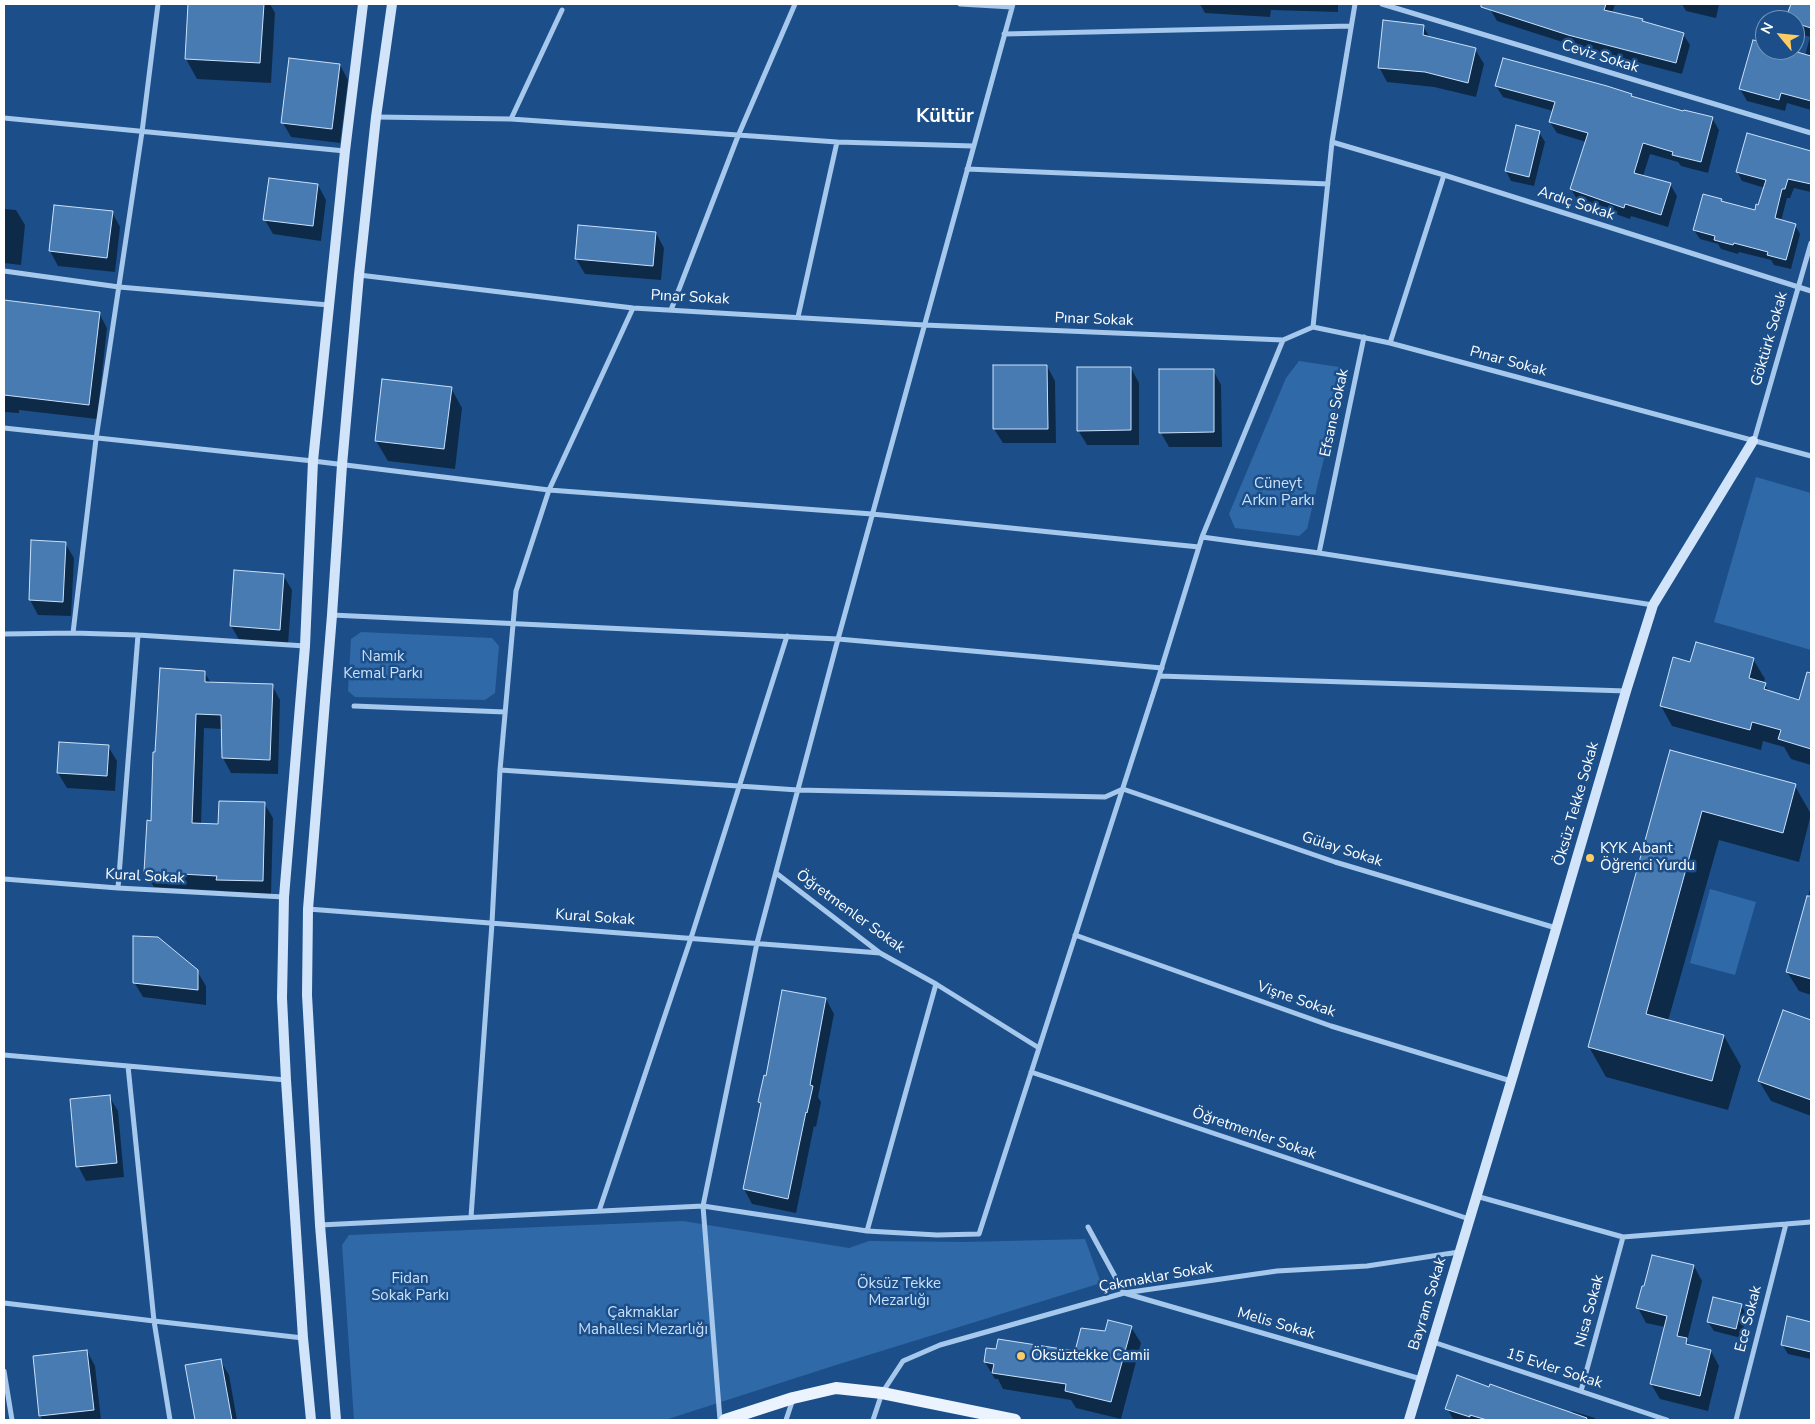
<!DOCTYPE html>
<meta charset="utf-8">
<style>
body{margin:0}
#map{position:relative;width:1815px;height:1424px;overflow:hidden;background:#1c4f89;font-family:"Nunito Sans",sans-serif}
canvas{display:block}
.frame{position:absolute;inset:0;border:5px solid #fff;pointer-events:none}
.north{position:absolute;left:1755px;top:10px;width:50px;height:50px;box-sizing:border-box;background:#1c4f89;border:1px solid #7795b8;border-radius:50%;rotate:298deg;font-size:14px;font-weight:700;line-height:20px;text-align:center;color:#fff}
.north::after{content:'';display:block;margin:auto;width:18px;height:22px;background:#fdcc64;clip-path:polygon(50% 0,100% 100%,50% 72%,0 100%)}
</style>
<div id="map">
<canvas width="1815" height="1424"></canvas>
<div class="frame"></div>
<div class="north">N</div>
</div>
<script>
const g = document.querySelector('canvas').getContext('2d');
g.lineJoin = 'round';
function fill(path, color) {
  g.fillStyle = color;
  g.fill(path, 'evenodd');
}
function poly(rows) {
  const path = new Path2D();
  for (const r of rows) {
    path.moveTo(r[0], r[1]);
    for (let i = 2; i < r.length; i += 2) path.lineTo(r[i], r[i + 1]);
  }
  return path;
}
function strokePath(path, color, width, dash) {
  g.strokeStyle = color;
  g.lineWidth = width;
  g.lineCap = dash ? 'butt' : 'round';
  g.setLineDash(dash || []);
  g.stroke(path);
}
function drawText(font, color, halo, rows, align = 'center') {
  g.font = font + ' "Nunito Sans",sans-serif';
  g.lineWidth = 5;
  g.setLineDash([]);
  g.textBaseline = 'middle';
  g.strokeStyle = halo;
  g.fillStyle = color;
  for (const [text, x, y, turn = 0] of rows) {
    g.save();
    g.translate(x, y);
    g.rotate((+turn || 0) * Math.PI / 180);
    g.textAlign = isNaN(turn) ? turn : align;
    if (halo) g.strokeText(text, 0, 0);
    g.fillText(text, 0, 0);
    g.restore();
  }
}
const green = poly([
 [1299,361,1339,367,1344,375,1307,529,1299,536,1235,528,1229,514,1286,378],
 [1756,477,1811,493,1811,650,1714,622],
 [361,632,492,638,499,646,495,693,485,700,355,697,348,691,351,639],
 [1710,889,1756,902,1735,975,1690,963],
 [683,1221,849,1248,869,1241,966,1242,1085,1239,1101,1283,833,1366,665,1420,354,1420,342,1245,349,1235]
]);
const shadow = poly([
 [189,4,270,4,275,13,271,83,197,79,186,59],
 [1200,4,1338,4,1338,12,1271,10,1270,17,1205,13],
 [1492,4,1569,4,1576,6,1577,4,1615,4,1612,14,1642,21,1643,23,1683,34,1690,45,1682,74,1575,46,1497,21,1490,9],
 [1682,4,1719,4,1716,18,1686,11],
 [1792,4,1811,4,1811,110,1787,103,1785,111,1747,101,1740,89,1765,44,1765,50,1785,50,1805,56,1810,37,1795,32,1795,20,1787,20],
 [1423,26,1430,38,1475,49,1484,64,1476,97,1434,87,1387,82,1379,67],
 [340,65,348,80,340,143,291,137,283,123],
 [1496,86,1631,95,1632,97,1684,113,1712,118,1719,130,1708,173,1681,166,1678,162,1650,154,1643,176,1670,184,1677,196,1668,227,1631,216,1630,219,1578,201,1571,189,1586,142,1557,133,1550,122,1553,111,1503,97],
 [1539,132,1545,142,1534,186,1511,181,1506,171],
 [1748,135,1811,152,1811,192,1794,188,1790,198,1787,198,1781,221,1795,225,1800,234,1791,269,1774,265,1771,260,1739,252,1738,254,1721,249,1718,244,1700,239,1694,230,1721,200,1723,203,1756,212,1759,206,1765,188,1742,181,1737,171],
 [318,185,326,200,321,241,273,234,265,220],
 [4,209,16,210,25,225,21,265,4,263],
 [112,212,120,227,115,272,58,266,50,251],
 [656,233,664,248,661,280,585,274,576,259],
 [4,301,99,313,107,328,97,419,19,410,19,413,4,412],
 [1047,366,1055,381,1056,443,1003,443,994,429],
 [1131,368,1139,383,1139,445,1087,445,1078,430],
 [1213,370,1221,385,1222,447,1169,447,1161,433],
 [451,388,462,408,455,469,388,461,376,441],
 [65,543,74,558,71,616,38,615,30,600],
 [235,572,283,575,292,590,288,644,240,641,231,626],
 [1753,659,1765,679,1763,683,1770,692,1800,701,1803,692,1811,695,1811,765,1791,759,1784,747,1763,741,1761,750,1672,726,1661,706,1691,663],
 [204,672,211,683,272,685,280,700,278,774,231,773,223,758,222,729,204,728,201,825,219,826,264,803,273,818,271,895,226,894,224,891,154,887,145,872,148,822,152,822],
 [108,746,117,761,115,791,67,788,58,773],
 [1671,751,1795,786,1811,814,1799,862,1719,840,1668,1021,1724,1036,1741,1066,1728,1110,1606,1077,1589,1047],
 [1811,886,1811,995,1799,991,1787,972],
 [197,971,206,986,206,1005,143,997,134,982],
 [826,999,834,1014,818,1097,821,1102,816,1127,814,1126,796,1213,752,1204,744,1189,762,1106,759,1102,767,1077],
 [1784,1012,1811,1022,1811,1116,1771,1101,1759,1081],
 [109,1096,118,1111,124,1177,86,1181,78,1166],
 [1694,1266,1702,1281,1687,1341,1690,1346,1711,1351,1719,1366,1708,1411,1660,1399,1651,1384,1665,1327,1646,1323,1638,1308],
 [1741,1305,1747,1315,1741,1338,1714,1331,1708,1322],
 [1788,1318,1811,1323,1811,1359,1788,1354,1782,1344],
 [1131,1327,1141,1343,1121,1419,1076,1408,1071,1400,1003,1389,998,1379,995,1379,985,1362,1076,1352,1106,1333],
 [87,1351,95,1366,101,1420,43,1420,40,1416],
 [220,1360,229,1375,237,1420,196,1420,187,1366],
 [1447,1408,1571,1414,1572,1411,1595,1418,1596,1420,1456,1420,1453,1419]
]);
const building = poly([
 [188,4,264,4,260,63,185,59,188,4],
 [1481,4,1606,4,1604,10,1643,19,1642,21,1684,33,1676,63,1568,35,1481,7,1481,4],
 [1791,4,1811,4,1811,28,1795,23,1795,20,1785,20,1791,4],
 [1383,20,1424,25,1423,35,1476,48,1468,83,1425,72,1378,68,1383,20],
 [1753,40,1765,43,1765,50,1790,50,1811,56,1811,101,1781,93,1779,100,1739,89,1753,40],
 [289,58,340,64,332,129,281,123,289,58],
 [1503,58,1607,86,1632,94,1631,96,1683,111,1684,110,1713,117,1701,162,1672,155,1673,152,1643,143,1634,173,1671,183,1661,215,1625,204,1624,208,1570,189,1588,133,1549,122,1555,102,1495,86,1503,58],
 [1516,125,1540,131,1529,177,1505,171,1516,125],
 [1747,133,1811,151,1811,184,1788,179,1785,189,1782,189,1775,218,1796,224,1786,260,1767,255,1768,252,1734,243,1733,245,1714,240,1715,236,1693,230,1703,194,1722,199,1721,201,1755,210,1756,204,1758,205,1766,180,1736,172,1747,133],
 [269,178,318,184,313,226,263,220,269,178],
 [54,205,113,211,107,258,49,251,54,205],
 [578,225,656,232,653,266,575,259,578,225],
 [4,300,100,312,89,405,4,395,4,300],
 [993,365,1047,365,1048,429,993,429,993,365],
 [1077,367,1131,367,1131,430,1077,431,1077,367],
 [1159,369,1214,369,1214,432,1159,433,1159,369],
 [382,379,452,387,444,449,375,441,382,379],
 [31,540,66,542,63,602,29,600,31,540],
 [234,570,284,574,280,630,230,626,234,570],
 [1696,642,1754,658,1749,678,1766,683,1764,689,1799,700,1807,672,1811,673,1811,749,1778,739,1781,730,1752,722,1750,730,1660,706,1673,657,1690,662,1696,642],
 [160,668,205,671,205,682,273,684,270,760,222,758,221,715,196,714,192,823,218,824,219,801,265,802,263,881,216,880,217,876,144,872,147,820,151,821,153,752,155,752,160,668],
 [59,742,109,745,107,776,57,773,59,742],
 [1670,750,1796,784,1783,833,1702,811,1646,1014,1724,1035,1712,1081,1588,1047,1670,750],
 [1807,896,1811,896,1811,979,1786,972,1807,896],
 [133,936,158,937,198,970,198,990,133,983,133,936],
 [782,990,826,998,810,1085,813,1086,807,1113,806,1112,788,1199,743,1189,761,1103,758,1102,764,1075,766,1076,782,990],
 [1783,1010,1811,1020,1811,1100,1758,1081,1783,1010],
 [110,1095,117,1163,76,1167,70,1099,110,1095],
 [1652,1255,1694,1265,1677,1336,1687,1338,1686,1344,1711,1350,1700,1396,1650,1384,1667,1316,1636,1308,1642,1286,1644,1286,1652,1255],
 [1713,1297,1742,1304,1736,1329,1707,1322,1713,1297],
 [1787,1316,1811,1322,1811,1352,1781,1345,1787,1316],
 [1108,1320,1132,1326,1111,1402,1065,1391,1066,1384,992,1373,994,1364,984,1362,986,1348,996,1349,998,1339,1075,1351,1081,1328,1105,1331,1108,1320],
 [87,1350,94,1410,39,1416,33,1356,87,1350],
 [221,1359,232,1420,195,1420,185,1365,221,1359],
 [1457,1375,1489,1387,1490,1384,1515,1393,1587,1418,1586,1420,1487,1420,1470,1415,1470,1417,1445,1409,1457,1375]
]);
const minor = poly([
 [960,4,1012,7],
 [1382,4,1811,133],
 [1004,34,1351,26],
 [376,117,511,119,837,142,973,146],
 [4,118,345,151],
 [511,119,562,10],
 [1332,142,1444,175,1811,291],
 [967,169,1328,184],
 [4,271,119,287,329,305],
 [359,275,633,308,924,325,1283,340,1313,327,1390,343,1811,456],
 [671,310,738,136,795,4],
 [798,317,837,142],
 [1313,327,1332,142,1355,4],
 [1390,343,1444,175],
 [4,428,313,461,549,490,872,514,1199,547],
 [1754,441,1811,243],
 [1202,537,1319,553,1653,605],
 [1319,553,1364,337],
 [332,615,838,639,1162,668],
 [73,633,96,439,142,132,158,4],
 [4,634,73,633,138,635,305,646],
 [1159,676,1626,691],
 [354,706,505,712],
 [500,770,798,790,1105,797,1123,789,1335,862,1556,928],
 [776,873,880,953,936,984,1039,1048],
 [4,879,118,888,284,897],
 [118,888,138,635],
 [308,909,880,953],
 [1075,935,1331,1026,1511,1081],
 [936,984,867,1231,937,1235,979,1234,1159,676,1202,537,1283,340],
 [4,1055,286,1080],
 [128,1066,154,1321,303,1338],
 [1031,1072,1469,1219],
 [1476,1196,1623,1237,1811,1222],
 [599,1211,691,938,787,636],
 [471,1217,492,923,500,770,516,591,549,490,633,308],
 [320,1225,703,1206,867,1231],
 [1088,1227,1124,1293,1421,1379],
 [4,1303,154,1321,170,1420],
 [1433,1342,1667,1420],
 [4,1371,12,1420],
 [1581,1391,1623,1237],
 [720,1420,703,1206,757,943,838,639,1013,4],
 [786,1420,793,1399],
 [873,1420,882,1393,903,1361,940,1345,1124,1293,1277,1271,1367,1266,1459,1252],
 [1736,1420,1786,1224]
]);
const secondary = poly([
 [311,1420,303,1338,286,1080,282,998,284,897,305,646,313,461,345,151,363,4],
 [336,1420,320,1225,307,995,308,909,332,615,342,465,359,275,376,117,392,4],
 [1409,1420,1514,1072,1626,691,1653,605,1753,441]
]);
const primary = poly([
 [725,1420,793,1398,836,1388,882,1393,1015,1420]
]);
const markers = [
 [1590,858,5,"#fdcc64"],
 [1021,1356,5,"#fdcc64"]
];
const streetNames = [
 ["Ceviz Sokak",1600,57,17],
 ["Ardıç Sokak",1576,204,18],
 ["Pınar Sokak",690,298,3],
 ["Pınar Sokak",1094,320,2],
 ["Göktürk Sokak",1770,339,-74],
 ["Pınar Sokak",1508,362,15],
 ["Efsane Sokak",1335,413,-78],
 ["Öksüz Tekke Sokak",1577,804,-74],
 ["Gülay Sokak",1342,850,18],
 ["Kural Sokak",145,877,3],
 ["Öğretmenler Sokak",850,912,36],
 ["Kural Sokak",595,918,4],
 ["Vişne Sokak",1296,1000,19],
 ["Öğretmenler Sokak",1254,1134,19],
 ["Çakmaklar Sokak",1156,1278,-10],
 ["Bayram Sokak",1428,1304,-73],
 ["Nisa Sokak",1590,1311,-75],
 ["Ece Sokak",1749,1319,-76],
 ["Melis Sokak",1276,1324,16],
 ["15 Evler Sokak",1554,1369,18]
];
const parkNames = [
 ["Cüneyt",1278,484],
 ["Arkın Parkı",1278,501],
 ["Namık",383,657],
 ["Kemal Parkı",383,674],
 ["Fidan",410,1279],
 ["Sokak Parkı",410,1296],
 ["Öksüz Tekke",899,1284],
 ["Mezarlığı",899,1301],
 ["Çakmaklar",643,1313],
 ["Mahallesi Mezarlığı",643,1330]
];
const poiNames = [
 ["KYK Abant",1600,849],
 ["Öğrenci Yurdu",1600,866],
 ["Öksüztekke Camii",1031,1356]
];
const districtNames = [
 ["Kültür",945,117]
];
fill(green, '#2f69a7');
fill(shadow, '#0007');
fill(building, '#497bb3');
strokePath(building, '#cbe1f9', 1);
strokePath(minor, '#a6c8ec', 5);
strokePath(secondary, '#d2e4f9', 10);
strokePath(primary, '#ebf3ff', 12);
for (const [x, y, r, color] of markers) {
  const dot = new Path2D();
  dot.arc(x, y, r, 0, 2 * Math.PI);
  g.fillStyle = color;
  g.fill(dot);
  strokePath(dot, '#1c4f89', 2);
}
drawText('15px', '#fff', '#1c4f89', streetNames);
drawText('15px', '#cbe1f9', '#1c4f89', parkNames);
drawText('15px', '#fff', '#1c4f89', poiNames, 'left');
drawText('bold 20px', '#fff', '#1c4f89', districtNames);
</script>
